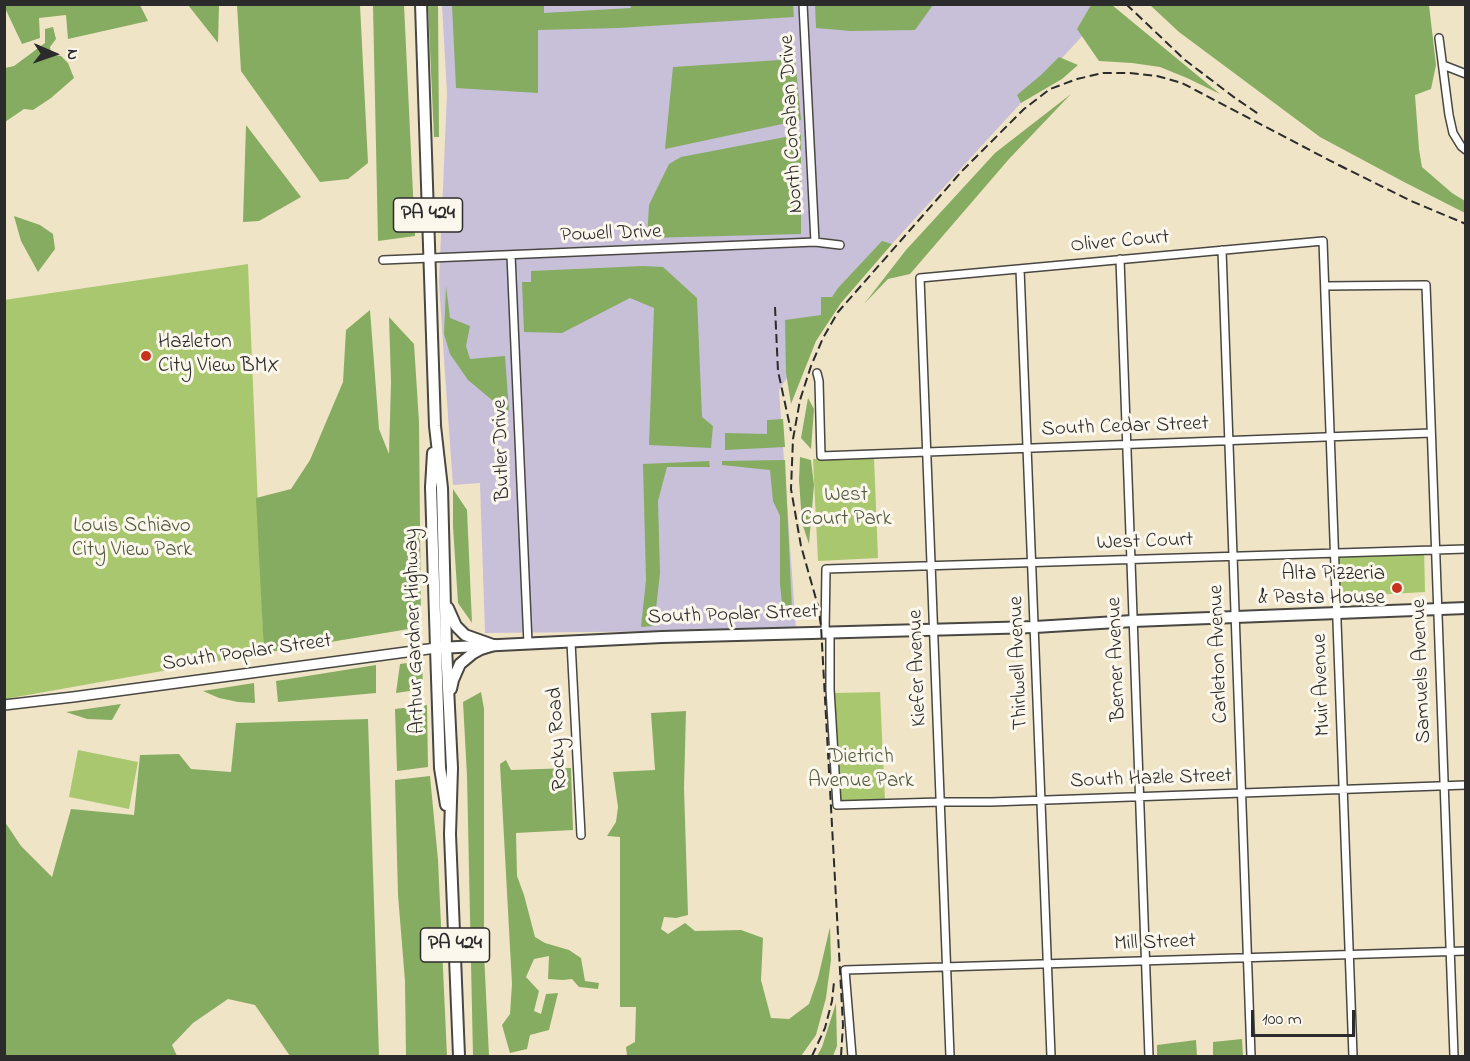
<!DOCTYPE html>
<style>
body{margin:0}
#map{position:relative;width:1470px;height:1061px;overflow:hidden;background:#f0e4c7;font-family:"Indie Flower",sans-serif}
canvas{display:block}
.frame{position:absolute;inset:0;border:6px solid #2b2b2b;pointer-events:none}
.north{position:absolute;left:24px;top:24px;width:60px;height:60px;-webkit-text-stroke:4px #fbf7ec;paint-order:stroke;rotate:92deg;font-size:16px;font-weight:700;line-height:24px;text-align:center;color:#2b2b2b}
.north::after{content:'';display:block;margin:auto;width:21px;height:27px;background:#2b2b2b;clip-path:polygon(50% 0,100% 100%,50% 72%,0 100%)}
.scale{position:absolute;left:1251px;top:1010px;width:104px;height:27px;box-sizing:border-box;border:3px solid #2b2b2b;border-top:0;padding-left:8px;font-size:18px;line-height:21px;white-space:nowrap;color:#2b2b2b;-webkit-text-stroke:4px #fbf7ec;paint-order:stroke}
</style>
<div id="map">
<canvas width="1470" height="1061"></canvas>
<div class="frame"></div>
<div class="north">N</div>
<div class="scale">100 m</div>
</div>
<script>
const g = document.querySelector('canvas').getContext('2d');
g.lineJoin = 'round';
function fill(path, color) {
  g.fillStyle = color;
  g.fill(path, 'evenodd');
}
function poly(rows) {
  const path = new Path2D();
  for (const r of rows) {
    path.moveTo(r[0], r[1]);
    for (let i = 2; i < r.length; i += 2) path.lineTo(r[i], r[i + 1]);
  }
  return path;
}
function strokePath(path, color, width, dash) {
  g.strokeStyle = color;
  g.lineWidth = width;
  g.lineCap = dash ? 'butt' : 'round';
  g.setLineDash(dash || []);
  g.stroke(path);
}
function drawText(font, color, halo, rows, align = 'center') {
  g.font = font + ' "Indie Flower",sans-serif';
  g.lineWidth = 6;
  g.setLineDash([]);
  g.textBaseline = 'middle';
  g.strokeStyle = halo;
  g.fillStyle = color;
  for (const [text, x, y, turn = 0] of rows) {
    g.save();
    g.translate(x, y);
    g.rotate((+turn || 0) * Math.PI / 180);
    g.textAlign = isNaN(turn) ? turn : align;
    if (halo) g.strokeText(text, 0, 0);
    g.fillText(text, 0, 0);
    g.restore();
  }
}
const industrial = poly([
 [1102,4,1106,10,835,306,779,390,796,630,485,633,480,483,453,485,445,374,439,282,447,93,442,5]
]);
const green = poly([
 [248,264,264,653,5,699,4,300],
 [874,457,878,558,818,561,813,459],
 [1424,546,1425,592,1338,597,1336,550],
 [880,692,885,801,840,803,835,693],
 [78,750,138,762,129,809,69,797]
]);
const forest = poly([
 [5,4,140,5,148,21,68,39,66,15,39,18,40,38,22,44,5,8],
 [188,5,219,5,218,43],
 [237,5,360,5,368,163,348,179,320,182,241,71],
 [373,5,404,5,415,236,378,241],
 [428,5,438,5,439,137,434,137],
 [630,5,793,5,794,17,618,28,538,30,538,93,456,88,452,5,544,5,544,13,631,8],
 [815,5,815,4,933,5,915,30,851,31,816,28],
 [1091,5,1112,5,1220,94,1187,78,1160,67,1132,63,1099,61,1077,29],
 [1150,5,1429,5,1436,65,1431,89,1415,95,1419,149,1422,167,1452,193,1465,201,1465,213,1404,182,1320,137,1179,32],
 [53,27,56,39,50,47,51,54,61,56,68,63,74,78,51,98,33,110,24,109,5,122,5,68,14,66,45,43,45,29],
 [1059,57,1078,65,1062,79,1021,103,1017,95,1041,75],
 [795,59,801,120,665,149,673,67],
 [1071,94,1009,159,910,274,888,279,864,304,906,250,995,153],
 [246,125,301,197,259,221,243,222],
 [801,134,801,234,647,238,649,205,669,164,681,157],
 [14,216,40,225,53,234,55,249,38,272,21,241],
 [882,241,892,244,841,303,816,341,791,404,786,373,785,320,821,315,821,297,832,297,838,288],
 [643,266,663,267,697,298,702,417,713,426,711,448,649,445,654,308,630,298,562,333,524,332,522,282,531,282,531,271],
 [446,286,450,318,470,326,466,346,470,359,505,356,509,411,492,400,468,380,450,354,444,334],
 [370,310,379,429,389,454,391,382,389,317,414,344,419,422,421,627,264,653,256,498,291,489,310,460,343,382,346,330],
 [808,398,814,409,811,449,801,438],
 [783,419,785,447,725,450,725,433,767,434,767,420],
 [800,457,811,460,814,485,809,544,802,523,799,480],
 [785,460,792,610,783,613,780,584,780,516,773,501,770,470,722,465,722,461],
 [709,461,710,467,667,467,658,501,660,573,654,626,641,627,646,580,643,464],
 [453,489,467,510,472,623,458,603,453,527],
 [422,661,423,689,396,693,400,664],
 [376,665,376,693,278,702,276,681],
 [254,683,255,703,238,702,219,698,203,691],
 [481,692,484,709,484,953,489,1056,473,1056,467,776,463,702],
 [121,704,112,720,87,719,66,712],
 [427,705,428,767,397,771,395,709],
 [686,711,684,788,688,915,676,918,664,917,661,929,668,934,685,923,695,931,741,930,763,938,761,980,771,1018,789,1019,809,1004,818,978,830,927,831,960,826,998,816,1035,801,1056,627,1056,626,1047,635,1042,636,1007,620,1007,620,837,607,836,616,822,618,807,613,772,655,770,651,713],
 [368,719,379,1056,290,1056,255,1005,228,999,193,1023,172,1045,177,1056,5,1056,5,822,21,846,52,877,71,809,134,815,140,755,179,754,191,769,231,772,236,723],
 [506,760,511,770,571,768,573,830,516,833,517,876,524,895,535,937,545,943,569,950,581,958,585,981,599,983,598,989,579,987,572,979,563,980,548,979,549,956,534,959,526,977,539,991,534,1011,541,1014,546,994,558,993,549,1030,530,1035,527,1049,510,1053,502,1025,510,1014,512,984,500,764],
 [430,776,438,860,447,1056,406,1056,405,981,398,895,395,780],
 [836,1003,837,1046,833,1056,817,1056,822,1047],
 [1242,1039,1243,1056,1213,1056,1213,1042],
 [1196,1040,1197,1056,1157,1056,1157,1045]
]);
const minor = poly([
 [803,4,815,242],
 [1439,38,1449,115,1453,133,1461,146,1466,150],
 [1443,65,1466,74],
 [1222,250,1251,1056],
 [511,255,528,644],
 [1120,259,1149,1056],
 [383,260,815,242,840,245],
 [1020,269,1051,1056],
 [1325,286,1426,285,1454,1056],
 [817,373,819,381,821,456,1431,433],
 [825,633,826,569,1466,549],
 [830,633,830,689,837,805,940,802,991,802,1466,785],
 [571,642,581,835],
 [852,1056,845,970,1466,951],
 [950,1056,920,278,1323,241,1353,1056]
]);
const tertiary = poly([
 [4,705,73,697,436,648]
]);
const secondary = poly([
 [438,648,662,637,1035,627,1133,621,1466,608]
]);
const primary = poly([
 [421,4,435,426,442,488,446,647,452,768,450,834,459,1056],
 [433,453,431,487,436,648,440,768,446,805],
 [448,608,456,626,465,635,493,645],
 [451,689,453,680,460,664,472,654,481,649,494,645]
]);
const rail = poly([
 [1126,4,1185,60,1235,98,1260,115],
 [1339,165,1411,201,1466,224],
 [775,307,778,371,791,431],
 [812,1056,825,1028,832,1001,834,982],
 [841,1056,843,1025,821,626,818,606,801,546,791,489,793,439,800,400,811,366,823,338,838,312,962,171,1024,109,1050,89,1077,79,1103,73,1129,73,1157,76,1182,83,1346,169]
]);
const markers = [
 [146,356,6,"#c8321e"],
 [1397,588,6,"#c8321e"]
];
const shields = [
 [428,215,69],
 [455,945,69]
];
const shieldNames = [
 ["PA 424",428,215],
 ["PA 424",455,945]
];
const streetNames = [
 ["North Conahan Drive",793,124,-93],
 ["Powell Drive",611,235,-2],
 ["Oliver Court",1120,243,-5],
 ["South Cedar Street",1125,428,-2],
 ["Butler Drive",503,450,-92],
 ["West Court",1145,543,-2],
 ["South Poplar Street",733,616,-2],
 ["Arthur Gardner Highway",416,631,-92],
 ["South Poplar Street",247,654,-8],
 ["Carleton Avenue",1220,654,-92],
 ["Berner Avenue",1118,659,-92],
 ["Thirlwell Avenue",1020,663,-92],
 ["Kiefer Avenue",919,668,-92],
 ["Samuels Avenue",1423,671,-92],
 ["Muir Avenue",1323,685,-92],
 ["Rocky Road",559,739,-93],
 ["South Hazle Street",1151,780,-2],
 ["Mill Street",1155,944,-2]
];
const poiNames = [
 ["Hazleton",158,344],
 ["City View BMX",158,368],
 ["Alta Pizzeria",1385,576,"right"],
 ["& Pasta House",1385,600,"right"]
];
const parkNames = [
 ["West",846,497],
 ["Court Park",846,521],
 ["Louis Schiavo",132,528],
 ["City View Park",132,552],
 ["Dietrich",861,759],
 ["Avenue Park",861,783]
];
fill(industrial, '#c8bfd8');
fill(green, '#a9c76e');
fill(forest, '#86ac61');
strokePath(minor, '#494742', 10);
strokePath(tertiary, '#494742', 12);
strokePath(secondary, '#494742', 14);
strokePath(primary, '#494742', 14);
strokePath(minor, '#fff', 7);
strokePath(tertiary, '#fff', 9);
strokePath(secondary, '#fff', 10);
strokePath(primary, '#fff', 10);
strokePath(rail, '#2b2b2b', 2, [9, 4.5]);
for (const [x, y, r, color] of markers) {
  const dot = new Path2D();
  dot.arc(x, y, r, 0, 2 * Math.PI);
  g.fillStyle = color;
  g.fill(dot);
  strokePath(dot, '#fbf7ec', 2);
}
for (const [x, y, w] of shields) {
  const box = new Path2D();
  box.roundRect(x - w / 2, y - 17, w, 34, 4.5);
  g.fillStyle = '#fbf7ec';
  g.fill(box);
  strokePath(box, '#2b2b2b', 1.5);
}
drawText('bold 20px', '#2b2b2b', null, shieldNames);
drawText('21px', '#2b2b2b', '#fbf7ec', streetNames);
drawText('21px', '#2b2b2b', '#fbf7ec', poiNames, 'left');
drawText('21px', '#515a3f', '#fbf7ec', parkNames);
</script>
